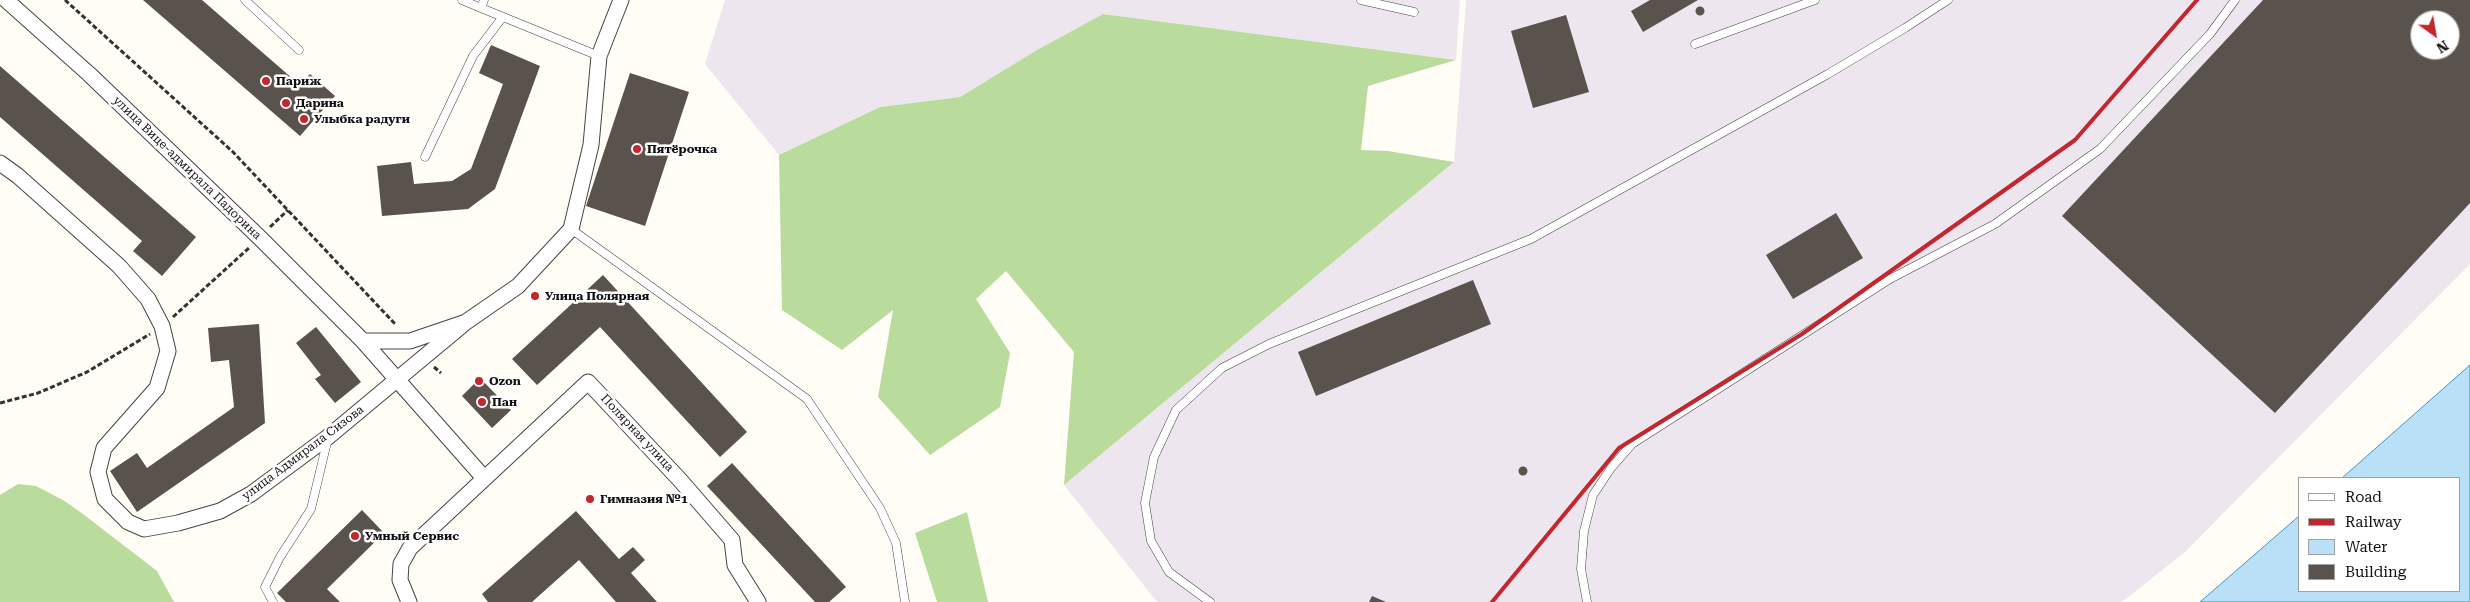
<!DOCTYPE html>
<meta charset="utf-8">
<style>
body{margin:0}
#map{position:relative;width:2470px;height:602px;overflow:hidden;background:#fffdf5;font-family:"Roboto Serif",serif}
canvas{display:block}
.legend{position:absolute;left:2298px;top:477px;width:162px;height:115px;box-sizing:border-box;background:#fff;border:1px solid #a0a0a0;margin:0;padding:6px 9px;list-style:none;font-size:15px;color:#111}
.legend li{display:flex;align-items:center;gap:10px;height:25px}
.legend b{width:25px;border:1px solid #a0a0a0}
.north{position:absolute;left:2410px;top:10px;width:50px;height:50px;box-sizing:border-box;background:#fff;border:1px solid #a0a0a0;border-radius:50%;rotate:148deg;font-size:14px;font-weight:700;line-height:20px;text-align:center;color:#111}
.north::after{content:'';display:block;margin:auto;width:18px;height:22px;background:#c4262e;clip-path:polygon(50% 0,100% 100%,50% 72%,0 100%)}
</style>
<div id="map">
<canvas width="2470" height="602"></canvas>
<ul class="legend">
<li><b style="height:6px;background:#fff"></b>Road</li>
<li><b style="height:6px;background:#c4262e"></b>Railway</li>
<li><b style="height:14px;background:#b9e0f7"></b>Water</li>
<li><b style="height:14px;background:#5a524d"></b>Building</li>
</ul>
<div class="north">N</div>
</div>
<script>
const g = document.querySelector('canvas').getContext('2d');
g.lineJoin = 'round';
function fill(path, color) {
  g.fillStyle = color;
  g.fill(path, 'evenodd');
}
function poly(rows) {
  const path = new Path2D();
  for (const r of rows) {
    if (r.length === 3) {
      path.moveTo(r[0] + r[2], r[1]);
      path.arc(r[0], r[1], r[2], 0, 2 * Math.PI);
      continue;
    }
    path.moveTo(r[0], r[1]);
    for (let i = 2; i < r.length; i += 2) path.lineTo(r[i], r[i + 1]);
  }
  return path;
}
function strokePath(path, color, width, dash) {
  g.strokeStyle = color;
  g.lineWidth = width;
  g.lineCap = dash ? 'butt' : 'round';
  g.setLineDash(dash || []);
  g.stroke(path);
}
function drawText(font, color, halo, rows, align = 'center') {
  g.font = font + ' "Roboto Serif",serif';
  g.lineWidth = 5;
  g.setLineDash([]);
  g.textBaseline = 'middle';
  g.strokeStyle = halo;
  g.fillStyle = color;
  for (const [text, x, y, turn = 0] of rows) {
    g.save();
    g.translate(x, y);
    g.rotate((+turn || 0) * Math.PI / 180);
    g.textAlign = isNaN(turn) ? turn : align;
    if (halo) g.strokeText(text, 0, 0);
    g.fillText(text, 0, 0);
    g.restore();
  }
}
const industrial = poly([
 [725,0,1460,0,1456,60,1103,14,1037,50,960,97,880,107,779,155,705,64],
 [1466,0,2470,0,2470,264,2185,552,2122,602,1157,602,1064,485,1454,162],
 [2420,20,2450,20,2450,50,2420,50]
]);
const forest = poly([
 [1103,14,1456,60,1368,86,1361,150,1388,151,1454,162,1064,485,1074,352,1006,271,976,299,1010,353,1000,407,930,455,878,397,893,310,842,350,782,310,779,155,880,107,960,97,1037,50],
 [18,484,36,486,63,500,83,514,157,571,174,602,0,602,0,495],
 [967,512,988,602,937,602,915,533]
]);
const water = poly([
 [2470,365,2470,602,2200,602,2299,516,2299,591,2459,591,2459,478,2342,478,2470,365]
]);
const building = poly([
 [143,0,202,0,300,85,310,74,335,96,300,136],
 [1650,0,1698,0,1643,32,1631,11],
 [2263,0,2470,0,2470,203,2275,413,2062,216],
 [2420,20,2450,20,2450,50,2420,50],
 [1700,11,4.5],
 [1566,15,1589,92,1533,108,1511,31],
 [491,45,540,66,495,189,468,209,382,216,377,166,411,162,414,184,452,181,471,169,503,84,479,73],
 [0,66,196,237,162,276,133,251,142,241,0,117],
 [630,73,689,92,645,226,586,206],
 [1836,213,1863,258,1793,299,1766,255],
 [603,275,747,432,720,457,600,327,537,385,512,359],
 [1473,280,1491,324,1316,396,1298,352],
 [259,324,265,423,137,512,110,471,137,453,147,468,234,407,229,360,211,362,208,328],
 [316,327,361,382,335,403,315,379,321,375,296,343],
 [480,378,511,410,492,428,462,396],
 [732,463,846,587,829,602,815,602,707,486],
 [1523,471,4.5],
 [362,510,384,533,327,589,340,602,286,602,277,593],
 [576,511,619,559,633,547,645,560,631,573,657,602,616,602,579,560,532,602,488,602,482,594],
 [1372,596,1386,602,1369,602]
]);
const path = poly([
 [65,0,233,152,396,325],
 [270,227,288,210],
 [173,317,250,247],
 [434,367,441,373],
 [0,403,38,393,87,372,150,334]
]);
const lane = poly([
 [245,0,299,50],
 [462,0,481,8],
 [484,0,481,8,599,56],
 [1361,0,1414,12],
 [1695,44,1815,0],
 [425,157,473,56,502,18],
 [571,229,807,399,880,508,896,543,905,602],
 [273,602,265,587,280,557,311,509,328,438],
 [1210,602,1169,572,1151,541,1145,503,1154,457,1176,410,1222,368,1269,344,1531,239,1828,74,1905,28,1948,0],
 [1587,602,1581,569,1584,531,1593,495,1611,468,1632,444,1890,279,1995,224,2100,149,2210,34,2235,0]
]);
const street = poly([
 [6,0,89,74,260,238,363,341,484,478],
 [0,163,18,176,119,266,148,299,162,326,168,351,157,388,104,448,98,472,105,499,128,522,144,529,178,523,220,511,251,494,328,437,466,322],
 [363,341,410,341,466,322,518,286,571,229,591,145,599,56,621,0],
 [409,602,400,580,401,564,410,548,588,382,680,480,732,540,735,565,758,602]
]);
const rail = poly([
 [1492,602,1619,448,1802,334,2075,140,2197,0]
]);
const markers = [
 [266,81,5,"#c4262e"],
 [286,103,5,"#c4262e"],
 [304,119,5,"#c4262e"],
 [637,149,5,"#c4262e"],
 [535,296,5,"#c4262e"],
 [479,381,5,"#c4262e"],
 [482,402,5,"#c4262e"],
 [590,499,5,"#c4262e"],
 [355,536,5,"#c4262e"]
];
const poiNames = [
 ["Париж",276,81],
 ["Дарина",296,103],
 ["Улыбка радуги",314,119],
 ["Пятёрочка",647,149],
 ["Улица Полярная",545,296],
 ["Ozon",489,381],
 ["Пан",492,402],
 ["Гимназия №1",600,499],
 ["Умный Сервис",365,536]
];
const streetNames = [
 ["улица Вице-адмирала Падорина",187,168,44],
 ["Полярная улица",637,433,47],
 ["улица Адмирала Сизова",303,453,-37]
];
fill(industrial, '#eee6ef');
fill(forest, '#b9dc9c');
fill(water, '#b9e0f7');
strokePath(water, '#3f96cf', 1);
fill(building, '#5a524d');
strokePath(lane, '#444', 9);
strokePath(street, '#444', 17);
strokePath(path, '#333', 3, [5, 2.5]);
strokePath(lane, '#fff', 8);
strokePath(street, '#fff', 15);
strokePath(rail, '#c4262e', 4);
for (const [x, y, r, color] of markers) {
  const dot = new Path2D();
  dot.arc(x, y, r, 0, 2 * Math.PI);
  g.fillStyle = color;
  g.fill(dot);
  strokePath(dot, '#fff', 2);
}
drawText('bold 12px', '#111', '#fff', poiNames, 'left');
drawText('12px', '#111', '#fff', streetNames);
</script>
